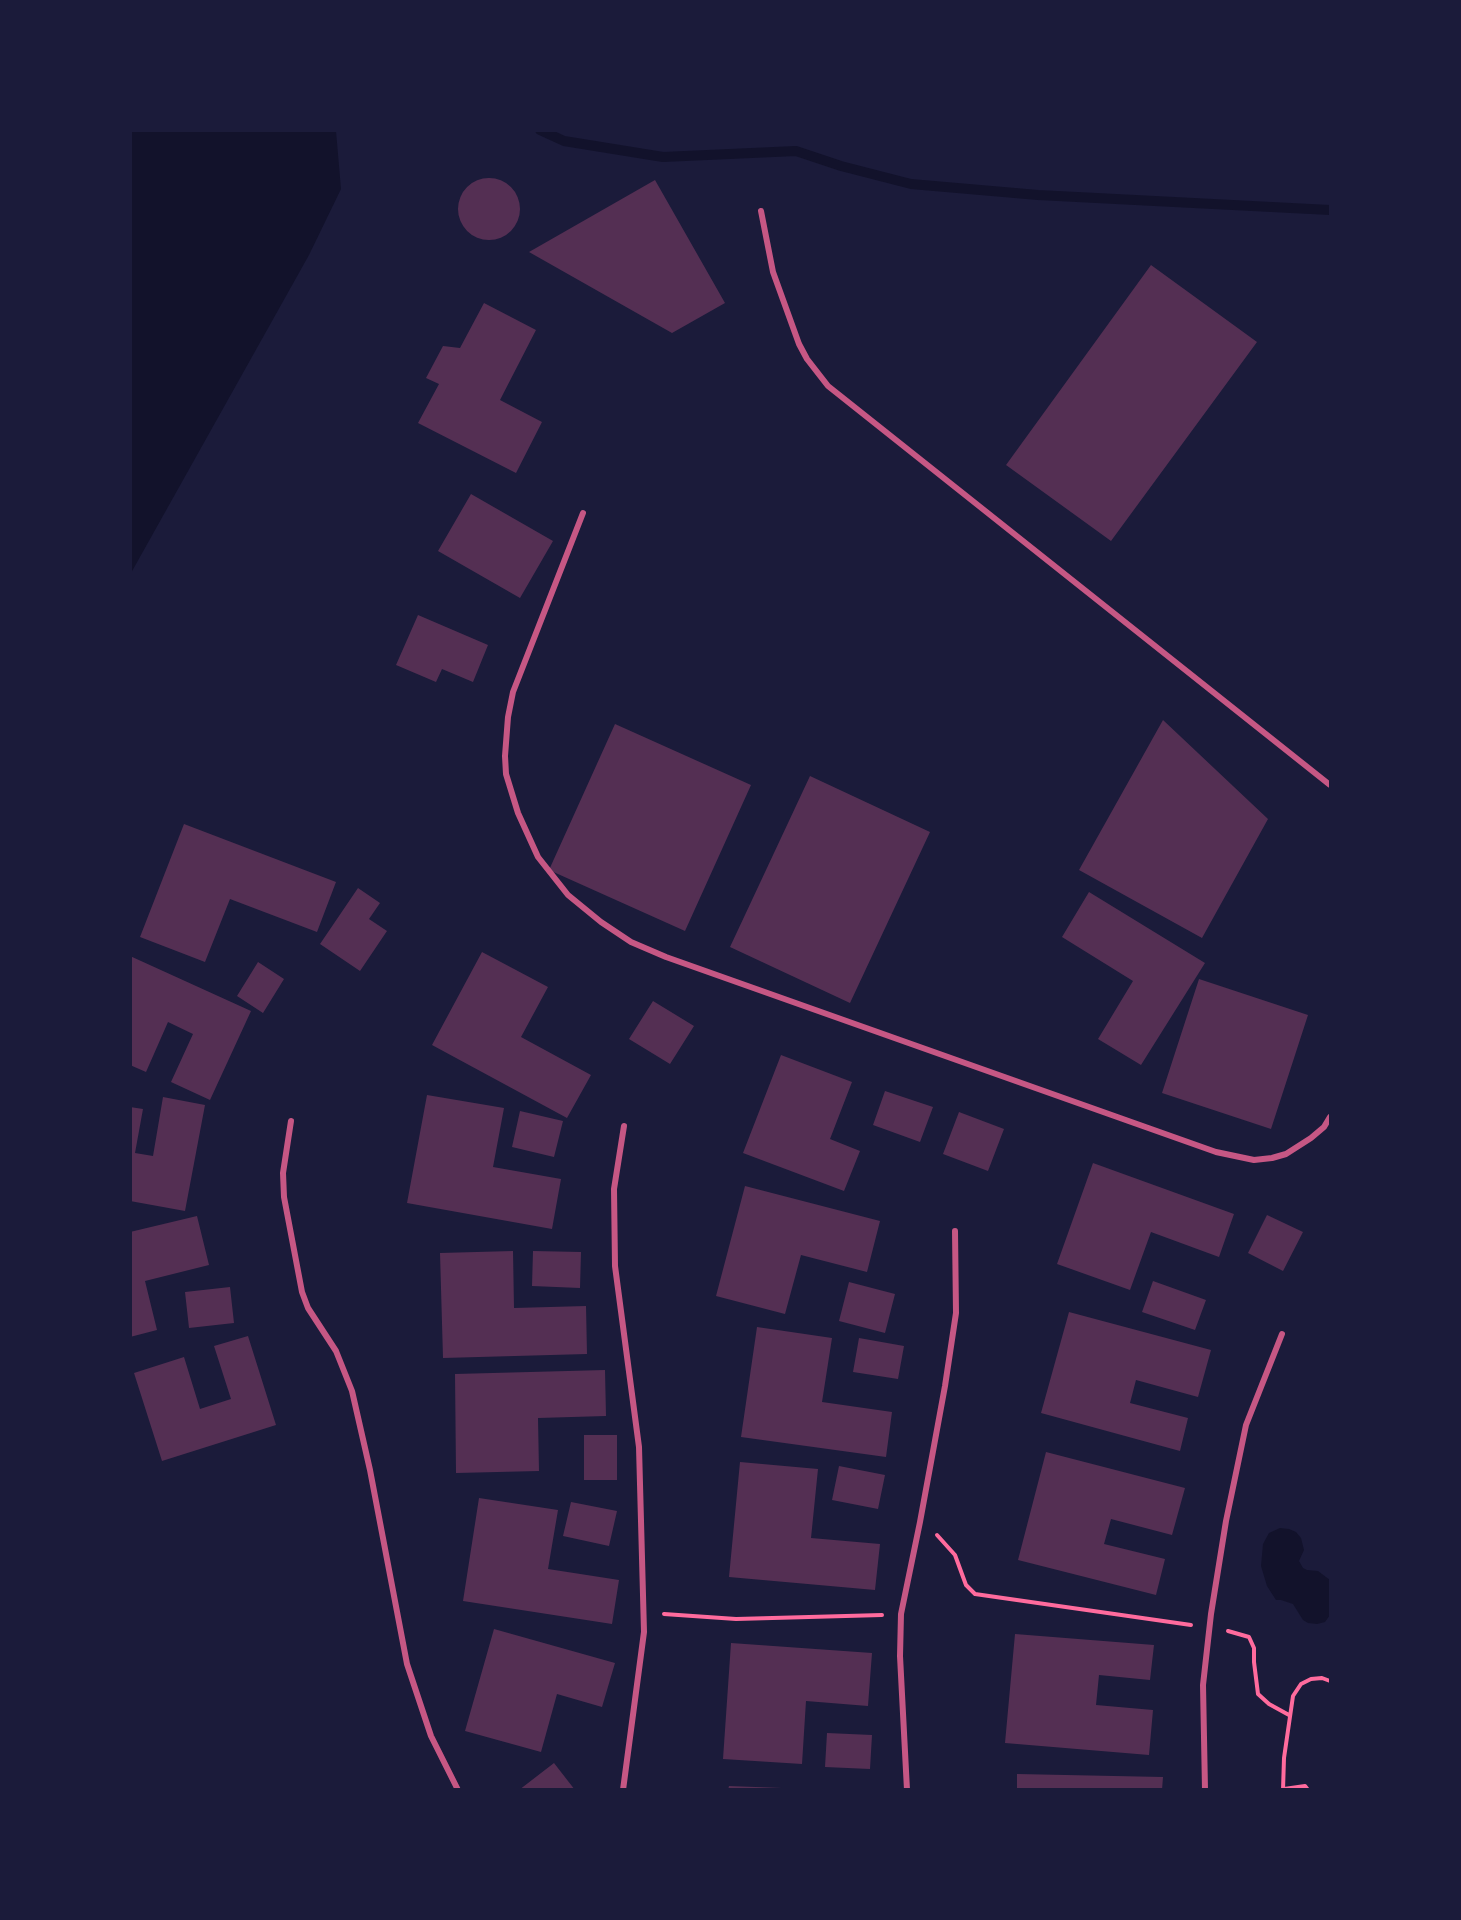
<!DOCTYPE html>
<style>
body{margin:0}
#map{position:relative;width:1461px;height:1920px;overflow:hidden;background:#1b1b3a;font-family:"Exo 2",sans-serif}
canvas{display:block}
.frame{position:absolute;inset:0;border:132px solid #1b1b3a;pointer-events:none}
</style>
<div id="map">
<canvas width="1461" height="1920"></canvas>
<div class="frame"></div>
</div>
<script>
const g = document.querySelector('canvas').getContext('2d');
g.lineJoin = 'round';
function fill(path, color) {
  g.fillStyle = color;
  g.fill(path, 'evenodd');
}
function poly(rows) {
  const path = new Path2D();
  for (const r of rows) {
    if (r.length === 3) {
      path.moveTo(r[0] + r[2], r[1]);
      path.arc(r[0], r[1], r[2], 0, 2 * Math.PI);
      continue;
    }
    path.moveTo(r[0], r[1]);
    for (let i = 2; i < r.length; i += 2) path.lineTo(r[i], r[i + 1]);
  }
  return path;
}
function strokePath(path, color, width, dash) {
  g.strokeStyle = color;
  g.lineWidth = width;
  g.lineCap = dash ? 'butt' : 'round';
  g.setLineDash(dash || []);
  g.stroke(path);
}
const water = poly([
 [131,130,336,131,341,189,309,255,131,573],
 [1280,1528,1289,1529,1296,1532,1301,1538,1304,1550,1299,1561,1303,1568,1307,1570,1318,1571,1330,1580,1330,1615,1325,1622,1317,1624,1308,1623,1303,1620,1293,1604,1281,1600,1276,1600,1267,1586,1261,1566,1263,1544,1269,1533]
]);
const stream = poly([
 [540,130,564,141,663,157,796,151,841,166,911,184,1038,195,1330,210]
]);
const building = poly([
 [489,209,31],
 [655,180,725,303,672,333,529,252],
 [1151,265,1257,342,1111,541,1006,465],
 [484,303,536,330,500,400,542,422,516,473,418,423,439,384,426,378,443,346,460,348],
 [471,494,553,541,520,598,438,551],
 [418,615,488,645,473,682,442,669,436,682,396,665],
 [1163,720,1268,819,1202,938,1079,870],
 [615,724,751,785,685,931,549,870],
 [810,776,930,832,850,1003,730,947],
 [184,824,336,882,317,932,230,899,205,962,140,937],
 [358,888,380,903,369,919,387,931,360,971,320,944],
 [1089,892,1205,963,1141,1065,1098,1039,1133,981,1062,937],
 [482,952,548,987,521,1037,591,1075,567,1118,432,1045],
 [130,956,251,1011,210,1100,171,1082,193,1034,168,1022,146,1072,130,1065],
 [258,962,284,979,263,1013,237,996],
 [1199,979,1308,1015,1271,1129,1162,1093],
 [653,1001,694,1026,670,1064,629,1039],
 [781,1055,852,1082,830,1139,860,1151,844,1191,743,1153],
 [885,1091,933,1107,920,1142,873,1125],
 [427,1095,504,1108,493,1167,561,1179,552,1229,407,1203],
 [163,1097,205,1105,185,1211,130,1201,130,1107,143,1109,135,1153,153,1156],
 [520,1111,563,1121,554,1157,512,1147],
 [959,1112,1004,1129,988,1171,943,1154],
 [1093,1163,1234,1214,1219,1257,1151,1232,1130,1290,1057,1264],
 [745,1186,880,1221,867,1272,801,1255,785,1314,716,1296],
 [1267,1215,1303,1232,1283,1271,1248,1253],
 [197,1216,209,1265,145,1281,157,1330,130,1337,130,1232],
 [513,1251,514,1308,586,1306,587,1354,443,1358,440,1253],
 [533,1251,581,1252,580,1288,532,1286],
 [1153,1281,1206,1300,1195,1330,1142,1312],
 [849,1282,895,1294,885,1333,839,1321],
 [230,1287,234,1323,189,1328,185,1292],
 [1069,1312,1211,1350,1198,1397,1136,1380,1130,1403,1188,1418,1180,1451,1041,1413],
 [757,1327,832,1338,822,1402,892,1412,886,1457,741,1437],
 [248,1336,276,1425,162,1461,134,1373,184,1357,200,1409,231,1399,214,1346],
 [859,1338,904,1346,898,1379,853,1372],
 [605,1370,606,1416,538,1418,539,1471,456,1473,455,1374],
 [584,1435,617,1435,617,1480,584,1480],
 [1046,1452,1185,1488,1172,1535,1111,1519,1104,1544,1165,1559,1156,1595,1018,1560],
 [740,1462,818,1469,811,1538,880,1544,875,1590,729,1577],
 [839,1466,885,1475,878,1509,832,1500],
 [479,1498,558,1510,548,1569,619,1580,612,1624,463,1601],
 [571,1502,617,1511,609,1546,563,1536],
 [494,1629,615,1663,602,1707,557,1694,541,1752,465,1731],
 [1015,1634,1154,1645,1150,1680,1099,1675,1096,1705,1153,1710,1149,1755,1005,1743],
 [731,1643,872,1653,868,1706,806,1701,802,1764,723,1759],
 [827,1733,872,1735,870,1769,825,1767],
 [554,1763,575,1790,519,1790],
 [1017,1774,1163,1777,1162,1790,1017,1790],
 [729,1786,782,1788,782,1790,728,1790]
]);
const path = poly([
 [937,1535,955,1555,966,1585,975,1594,1191,1625],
 [664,1614,736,1619,882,1615],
 [1228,1631,1249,1637,1254,1648,1254,1662,1258,1694,1269,1704,1289,1715],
 [1284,1789,1305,1786,1308,1790],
 [1283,1790,1284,1758,1293,1696,1301,1684,1311,1679,1322,1678,1330,1681]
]);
const minor = poly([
 [761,211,773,272,799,344,807,359,828,386,1330,785],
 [583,513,513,692,508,717,505,756,506,774,518,813,538,857,568,895,601,922,631,942,666,957,1216,1152,1254,1160,1272,1158,1286,1154,1311,1138,1324,1127,1330,1117],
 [291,1121,283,1173,284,1197,302,1292,308,1308,336,1351,352,1391,370,1470,407,1664,431,1736,458,1790],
 [623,1790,644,1632,639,1447,615,1266,614,1189,624,1126],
 [907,1790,900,1656,901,1614,920,1522,945,1386,956,1313,955,1231],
 [1205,1790,1203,1685,1211,1614,1226,1521,1246,1425,1282,1334]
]);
fill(water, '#12122b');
strokePath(stream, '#12122b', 10);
fill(building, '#542f53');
strokePath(path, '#ff6b9d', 4);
strokePath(minor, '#c65784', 6);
</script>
